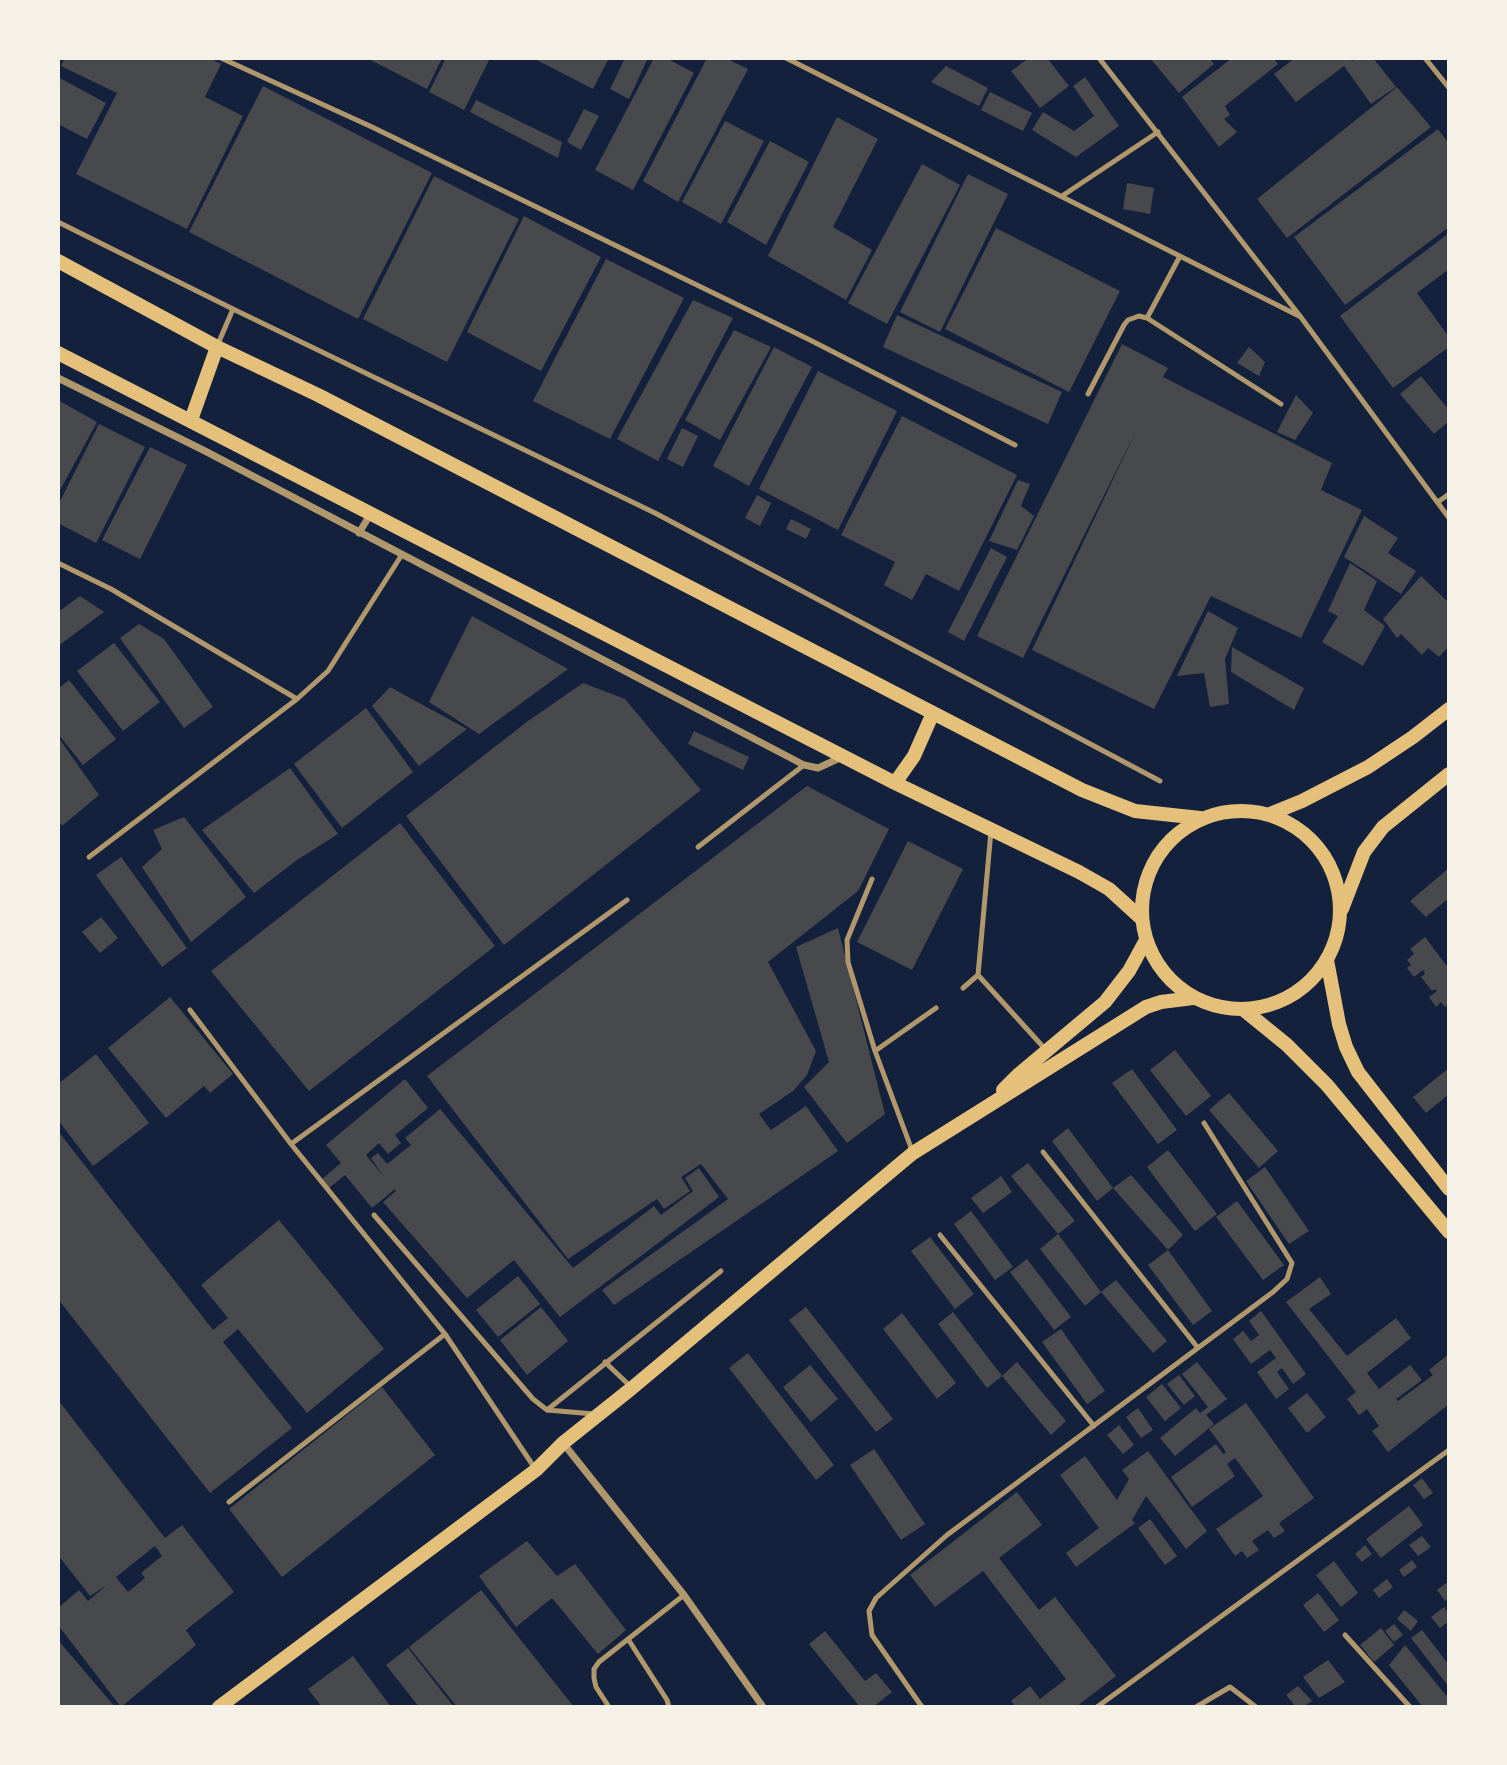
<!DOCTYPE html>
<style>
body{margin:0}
#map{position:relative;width:1507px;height:1765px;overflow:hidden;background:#14213d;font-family:Mulish,sans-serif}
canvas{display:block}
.frame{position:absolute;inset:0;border:60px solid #f6f1e7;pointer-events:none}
</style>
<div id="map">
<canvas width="1507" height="1765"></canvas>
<div class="frame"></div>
</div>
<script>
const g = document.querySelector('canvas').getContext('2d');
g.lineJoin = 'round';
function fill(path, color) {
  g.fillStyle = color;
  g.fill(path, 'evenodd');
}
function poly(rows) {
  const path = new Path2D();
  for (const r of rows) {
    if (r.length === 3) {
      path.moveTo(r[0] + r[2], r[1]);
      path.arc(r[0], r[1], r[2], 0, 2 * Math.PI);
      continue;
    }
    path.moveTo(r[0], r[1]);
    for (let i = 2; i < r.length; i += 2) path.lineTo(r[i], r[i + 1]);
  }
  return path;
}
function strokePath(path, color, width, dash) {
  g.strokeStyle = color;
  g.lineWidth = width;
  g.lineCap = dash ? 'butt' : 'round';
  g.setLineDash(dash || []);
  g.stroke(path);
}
const building = poly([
 [65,58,209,58,221,64,205,97,243,116,187,229,76,174,117,93,61,66],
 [367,58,442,58,427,89],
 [446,58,490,58,464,110,429,92],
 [533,58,609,58,593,89],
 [625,58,648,58,629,99,610,89],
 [654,58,666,58,694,73,633,190,595,170],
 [707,58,725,58,748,69,678,202,643,181],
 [1029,58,1047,58,1069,86,1040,108,1011,71],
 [1150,58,1209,58,1214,64,1179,93],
 [1232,58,1273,58,1278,64,1225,106,1230,115,1224,119,1237,132,1219,147,1182,97],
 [1295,58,1356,58,1350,63,1358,58,1373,58,1396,87,1371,104,1344,66,1296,102,1274,74],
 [946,66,988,88,979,106,931,82],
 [58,77,106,103,87,139,58,124],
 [1085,77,1119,126,1076,157,1032,130,1043,112,1074,131,1094,116,1073,86],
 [263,86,432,173,358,319,189,232],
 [1397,87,1431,127,1287,238,1257,199],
 [990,92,1032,113,1023,131,981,110],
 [476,100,562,142,558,158,470,112],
 [584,109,599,116,581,150,567,142],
 [837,117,878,139,833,227,872,250,846,300,768,256],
 [725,121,764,141,721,224,682,202],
 [1438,129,1449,144,1449,227,1345,305,1294,237],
 [770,141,809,162,766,245,727,222],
 [922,164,960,185,887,324,848,303],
 [968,174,1008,194,940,332,900,312],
 [434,176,519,219,447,362,363,319],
 [1127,183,1154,188,1150,214,1123,209],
 [524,216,601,257,541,371,467,332],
 [996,228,1120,291,1069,392,945,329],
 [1449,233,1449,269,1417,293,1449,337,1449,347,1393,388,1340,316],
 [606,259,684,298,610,439,533,401],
 [693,300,733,318,658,461,617,439],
 [897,315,1062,392,1048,424,883,347],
 [734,330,771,347,720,440,685,420],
 [1122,344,1168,368,1163,377,1332,463,1321,490,1362,510,1301,638,1211,596,1154,709,1032,650,1137,429,1023,658,977,636],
 [774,347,812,367,749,486,713,466],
 [1249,347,1265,362,1259,376,1237,363],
 [818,371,897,411,838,530,759,489],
 [1421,376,1449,410,1449,421,1434,434,1400,394],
 [1296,395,1313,413,1295,440,1277,432],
 [58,400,97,422,58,494],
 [902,416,1017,475,959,591,926,574,912,600,884,585,895,562,841,535],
 [99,424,145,447,96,543,58,523,58,505],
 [682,428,698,436,683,467,667,459],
 [150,447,187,465,140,559,102,540],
 [1018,480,1030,484,1021,506,1034,516,1017,550,989,541],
 [757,495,771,503,760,526,745,518],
 [1364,516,1398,538,1388,553,1416,571,1401,594,1344,557],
 [791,519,811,529,806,539,786,529],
 [991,548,1007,557,964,641,948,632],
 [1350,563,1377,581,1364,610,1385,626,1363,666,1322,642,1338,616,1328,611],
 [1421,576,1449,603,1449,646,1439,657,1428,648,1422,655,1401,634,1397,638,1383,619],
 [80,596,104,612,58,646,58,612],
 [1208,611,1238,628,1225,659,1229,704,1210,707,1204,673,1177,676],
 [472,616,568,669,479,734,429,702],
 [139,624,164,639,213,707,184,728,120,638],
 [114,643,160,702,123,731,77,671],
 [1232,647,1304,688,1294,710,1231,672],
 [69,680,116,739,83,765,58,734,58,689],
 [583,683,625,699,701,790,504,945,406,816,528,721],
 [390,687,467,729,419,766,372,706],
 [366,708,413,772,342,828,294,764],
 [694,731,749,757,743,770,688,744],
 [58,737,99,795,62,826,58,820],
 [290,768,338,834,297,860,254,893,202,830],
 [807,786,889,829,858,891,768,962,816,1051,807,1075,793,1091,759,1114,771,1130,806,1106,838,1151,614,1305,602,1290,728,1199,701,1164,681,1177,690,1191,664,1209,657,1199,568,1259,427,1076],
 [184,817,246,897,191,942,142,867,162,849,153,830],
 [400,823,495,946,309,1091,211,971],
 [908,841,963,869,912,970,857,942],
 [121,857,187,948,162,967,96,875],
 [1449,868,1449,898,1426,917,1410,901],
 [101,917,118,938,100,953,82,932],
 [838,928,885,1114,847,1143,804,1087,829,1062,796,947],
 [1425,937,1449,969,1449,1003,1445,1007,1441,1002,1436,1007,1429,997,1437,991,1435,989,1432,991,1421,977,1425,974,1423,970,1414,977,1407,968,1411,965,1407,960,1414,954,1410,949],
 [170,997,233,1074,210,1093,204,1086,166,1118,108,1048],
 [1175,1050,1211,1096,1186,1116,1150,1070],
 [96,1054,149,1123,93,1166,58,1120,58,1084],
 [1449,1068,1449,1094,1426,1113,1413,1097],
 [1132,1069,1177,1130,1158,1144,1112,1083],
 [405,1079,428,1108,395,1135,401,1143,388,1154,379,1143,366,1155,384,1177,371,1158,378,1153,387,1164,411,1145,405,1138,440,1109,573,1268,654,1206,661,1215,693,1191,685,1178,699,1168,719,1197,560,1317,514,1260,467,1298,383,1202,396,1191,395,1189,372,1208,345,1175,329,1188,322,1179,341,1163,326,1145],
 [1229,1093,1278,1151,1259,1168,1209,1110],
 [1068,1128,1113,1188,1097,1201,1052,1141],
 [58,1131,213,1330,228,1318,201,1285,279,1220,384,1349,307,1413,238,1329,223,1342,292,1428,210,1493,58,1299],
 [1168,1150,1217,1214,1195,1231,1147,1167],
 [1028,1163,1075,1221,1058,1234,1101,1292,1085,1306,1040,1249,1058,1234,1011,1176],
 [1265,1167,1309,1231,1289,1244,1246,1181],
 [1131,1175,1183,1235,1168,1250,1113,1188],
 [1001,1176,1012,1192,983,1213,971,1198],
 [1237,1201,1284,1265,1263,1280,1216,1217],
 [971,1211,1013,1267,995,1280,954,1224],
 [930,1237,974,1294,955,1309,911,1251],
 [1168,1250,1212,1311,1193,1325,1148,1265],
 [1027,1259,1071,1317,1054,1330,1010,1272],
 [518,1276,540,1304,498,1337,476,1310],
 [1320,1277,1331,1294,1309,1309,1347,1356,1396,1318,1411,1338,1367,1373,1379,1389,1410,1365,1422,1380,1396,1399,1398,1401,1433,1375,1429,1370,1449,1354,1449,1404,1388,1452,1372,1431,1379,1426,1367,1409,1359,1415,1347,1399,1356,1392,1286,1302],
 [1116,1280,1167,1341,1153,1353,1101,1292],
 [541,1307,568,1341,527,1375,500,1340],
 [806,1307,893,1419,876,1432,789,1320],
 [1261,1311,1306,1374,1293,1384,1282,1368,1277,1372,1289,1389,1276,1399,1257,1372,1276,1358,1270,1350,1251,1364,1233,1339,1243,1331,1251,1341,1259,1335,1249,1321],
 [953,1312,1002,1376,987,1388,938,1324],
 [902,1313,956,1383,937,1399,883,1329],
 [1061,1329,1105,1391,1087,1404,1042,1342],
 [748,1353,834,1465,816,1480,729,1368],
 [1017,1362,1066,1421,1051,1435,1002,1376],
 [1197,1362,1227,1399,1206,1415,1214,1424,1175,1456,1160,1438,1196,1408,1200,1413,1208,1407,1182,1374],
 [810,1365,838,1399,811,1422,783,1387],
 [1179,1375,1195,1396,1184,1405,1167,1384],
 [1162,1384,1181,1408,1165,1421,1146,1397],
 [382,1387,435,1455,282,1577,229,1509],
 [1307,1393,1326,1417,1307,1433,1288,1408],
 [58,1400,165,1538,182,1525,234,1592,186,1630,196,1645,121,1707,58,1625,58,1608,79,1590,88,1601,107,1585,90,1596,58,1555],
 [155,1546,162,1556,141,1573,145,1578,128,1592,116,1577],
 [1246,1403,1314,1498,1279,1523,1285,1531,1274,1538,1268,1530,1252,1541,1259,1550,1247,1558,1242,1551,1235,1556,1216,1529,1263,1496,1235,1458,1227,1464,1235,1476,1192,1507,1171,1477,1216,1444,1223,1454,1226,1452,1209,1429],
 [1138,1408,1153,1430,1141,1438,1126,1417],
 [1119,1425,1134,1445,1123,1454,1107,1435],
 [874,1449,925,1524,901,1540,850,1465],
 [1148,1451,1207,1531,1186,1549,1146,1496,1132,1520,1135,1523,1076,1567,1066,1553,1099,1528,1060,1475,1085,1456,1117,1500,1129,1479,1122,1470],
 [1422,1478,1433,1493,1424,1499,1413,1485],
 [1017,1492,1042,1525,999,1558,1039,1610,1055,1597,1116,1676,1076,1707,1016,1707,1011,1701,1030,1686,1040,1699,1066,1679,983,1571,935,1607,910,1575],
 [1409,1506,1423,1525,1381,1558,1366,1539],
 [1150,1519,1177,1556,1165,1565,1138,1528],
 [1422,1536,1431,1547,1418,1556,1409,1545],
 [527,1541,557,1576,575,1564,626,1630,598,1654,552,1598,516,1627,479,1576],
 [1365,1545,1372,1554,1362,1562,1355,1554],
 [1412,1560,1417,1567,1404,1577,1399,1570],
 [1334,1561,1358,1593,1341,1607,1316,1575],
 [1387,1579,1393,1587,1379,1598,1373,1590],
 [1449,1581,1449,1598,1445,1601,1437,1590],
 [481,1590,574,1707,457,1707,409,1647],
 [1318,1593,1339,1620,1324,1632,1303,1605],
 [1444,1607,1449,1614,1449,1621,1440,1628,1431,1617],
 [1404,1610,1418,1621,1411,1631,1397,1619],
 [1394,1624,1403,1635,1394,1642,1385,1631],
 [1381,1628,1394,1645,1374,1662,1360,1645],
 [1422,1630,1449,1665,1449,1687,1411,1638],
 [825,1631,865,1681,876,1673,892,1692,873,1707,860,1707,809,1644],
 [58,1640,115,1707,58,1707],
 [1405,1645,1449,1699,1449,1707,1423,1707,1389,1665],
 [408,1648,454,1707,419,1707,386,1665],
 [353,1656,391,1707,322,1707,308,1689],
 [1328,1660,1345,1682,1319,1698,1303,1677],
 [1298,1686,1312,1701,1303,1707,1296,1707,1286,1695]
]);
const service = poly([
 [221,58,372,127,810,340,1015,445],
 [786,58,1299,316],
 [1099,58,1300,316,1449,518],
 [1425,58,1449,88],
 [1062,196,1158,132],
 [58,222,233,309],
 [1147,318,1180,256],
 [218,344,233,309,655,513,1160,781],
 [1088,394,1124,325,1128,320,1139,316,1147,318,1281,404],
 [1438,502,1449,494],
 [58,563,111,589,297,699,328,671,401,556],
 [991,831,978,975,1046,1050],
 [698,847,804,765],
 [89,857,297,699],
 [872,879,847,940,848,962,875,1051,913,1153],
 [963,988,978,975],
 [190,1010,291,1144,445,1334,536,1470],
 [875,1051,936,1008],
 [291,1144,627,900],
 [1043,1152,1198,1348],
 [374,1215,533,1399,547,1410,594,1414],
 [940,1235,1094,1426],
 [605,1362,630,1386],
 [547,1410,721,1271],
 [229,1502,445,1334],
 [1345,1635,1410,1707],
 [628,1639,667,1700,669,1707],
 [609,1707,596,1687,594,1678,594,1669,599,1662,684,1595],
 [922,1707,872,1635,869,1611,876,1598,947,1535,1273,1292,1287,1279,1292,1263,1204,1123],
 [1097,1707,1449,1450],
 [1196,1707,1230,1687,1256,1707]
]);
const minor = poly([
 [58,378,205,451,804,765,818,768,842,757],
 [359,533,371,513],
 [563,1443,684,1595,763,1707]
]);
const secondary = poly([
 [58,261,217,347,318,395,1082,790,1135,811,1200,818],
 [58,353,895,783,1079,872,1109,889,1142,919],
 [191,420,217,347],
 [895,783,914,756,933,713],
 [1241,910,99],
 [1270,814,1302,801,1368,767,1413,737,1449,709],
 [1342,909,1364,852,1383,827,1449,774],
 [1327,960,1339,1024,1346,1047,1358,1072,1449,1189],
 [1244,1010,1287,1045,1327,1085,1449,1232],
 [1003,1090,1019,1074,1105,1002,1129,971,1146,940],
 [219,1707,536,1470,563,1443,632,1388,913,1153,1146,1007,1161,1002,1193,998]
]);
fill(building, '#48494c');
strokePath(service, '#b1986c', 5);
strokePath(minor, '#b1986c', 7);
strokePath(secondary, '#e5c07b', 14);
</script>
